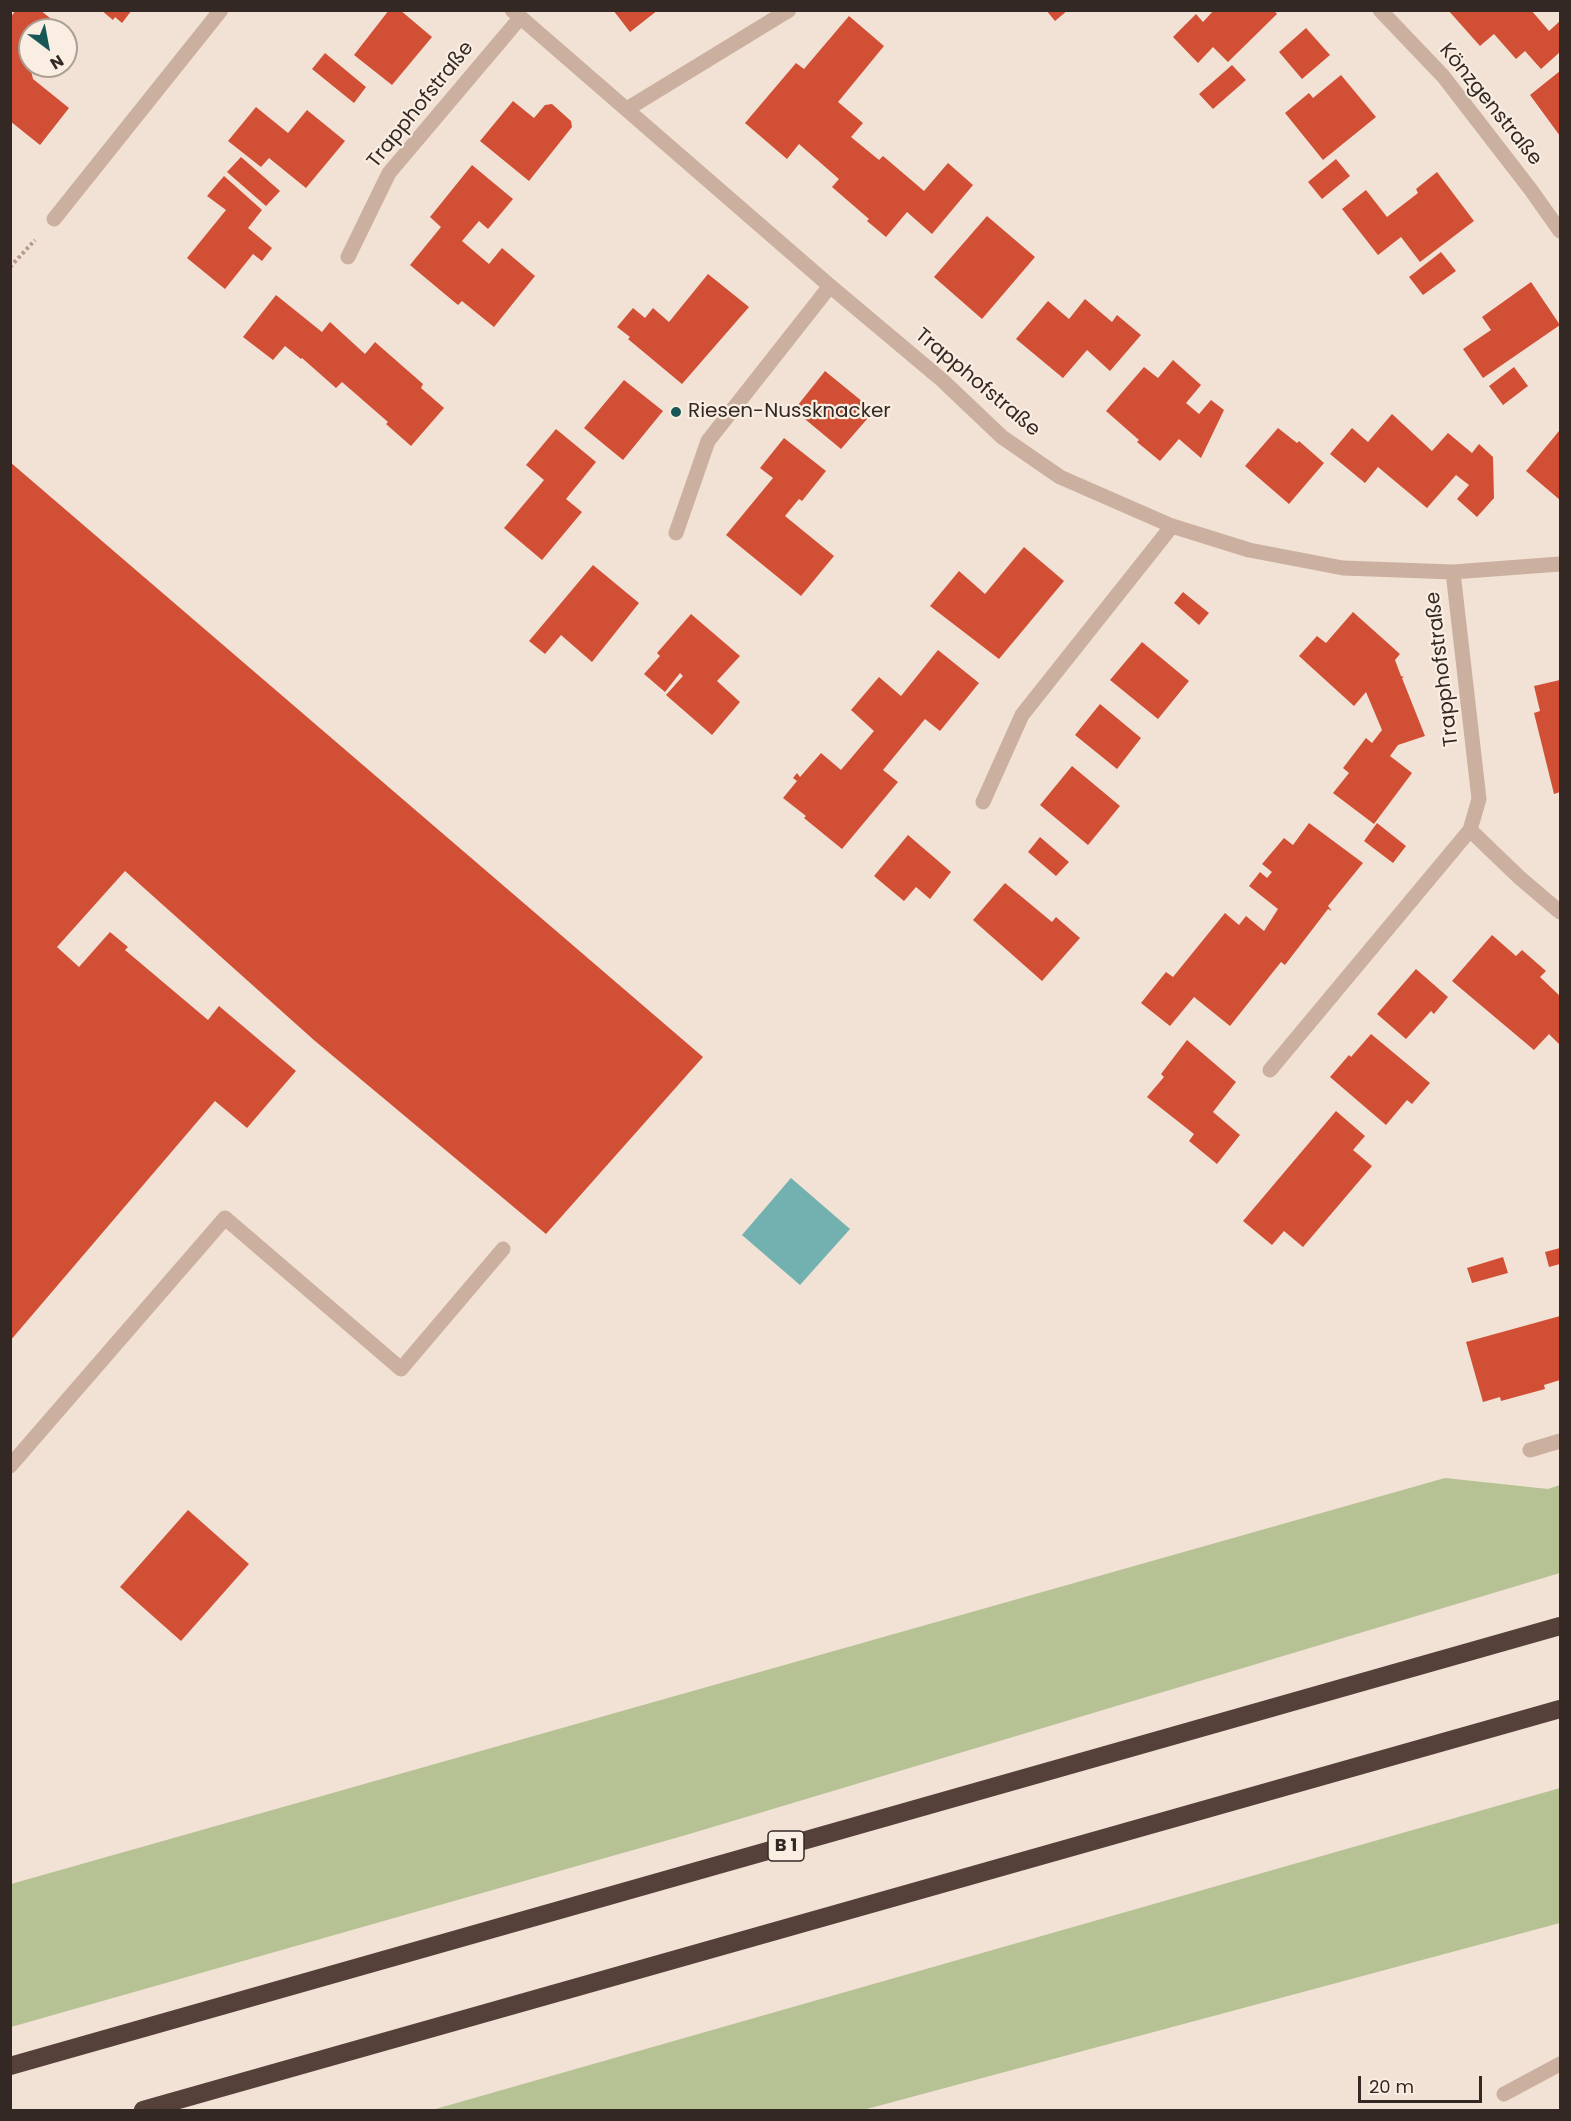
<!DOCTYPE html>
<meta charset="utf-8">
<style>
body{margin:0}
#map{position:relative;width:1571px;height:2121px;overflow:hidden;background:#f2e2d5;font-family:Poppins,sans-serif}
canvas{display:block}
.frame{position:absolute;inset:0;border:12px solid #342824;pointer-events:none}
.north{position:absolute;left:18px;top:18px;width:60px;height:60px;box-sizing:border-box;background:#faede1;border:2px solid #ab9e95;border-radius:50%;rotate:148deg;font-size:16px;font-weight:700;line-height:24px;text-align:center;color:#342824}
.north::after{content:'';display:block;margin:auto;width:21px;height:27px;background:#175857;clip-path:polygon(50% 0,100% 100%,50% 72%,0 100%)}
.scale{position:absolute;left:1358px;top:2076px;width:124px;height:27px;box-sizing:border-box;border:3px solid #342824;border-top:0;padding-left:8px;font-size:18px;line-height:21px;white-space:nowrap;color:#342824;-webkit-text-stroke:4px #faede1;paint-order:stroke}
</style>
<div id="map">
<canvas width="1571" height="2121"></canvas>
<div class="frame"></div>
<div class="north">N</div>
<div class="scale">20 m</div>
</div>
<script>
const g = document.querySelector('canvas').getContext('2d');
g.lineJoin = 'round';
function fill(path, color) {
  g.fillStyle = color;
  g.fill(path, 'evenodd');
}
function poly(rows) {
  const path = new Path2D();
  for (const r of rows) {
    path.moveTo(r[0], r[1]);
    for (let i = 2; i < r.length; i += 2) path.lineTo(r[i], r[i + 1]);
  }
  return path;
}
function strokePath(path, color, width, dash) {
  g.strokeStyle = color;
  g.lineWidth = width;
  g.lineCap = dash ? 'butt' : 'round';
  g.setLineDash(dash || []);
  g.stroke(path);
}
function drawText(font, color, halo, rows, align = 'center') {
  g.font = font + ' Poppins,sans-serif';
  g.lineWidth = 4.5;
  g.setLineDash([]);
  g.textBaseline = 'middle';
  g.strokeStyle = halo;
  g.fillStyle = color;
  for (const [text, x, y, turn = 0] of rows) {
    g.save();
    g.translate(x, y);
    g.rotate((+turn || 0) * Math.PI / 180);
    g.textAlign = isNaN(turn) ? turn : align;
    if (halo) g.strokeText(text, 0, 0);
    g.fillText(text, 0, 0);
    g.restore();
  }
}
const green = poly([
 [1445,1478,1548,1489,1560,1485,1560,1573,686,1835,11,2027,11,1884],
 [1560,1788,1560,1923,863,2110,432,2110]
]);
const water = poly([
 [791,1178,850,1229,800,1285,742,1235]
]);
const building = poly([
 [16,10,40,10,60,26,57,30,30,30,30,66,33,79,69,108,40,145,10,121,10,18],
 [101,10,132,10,122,23,115,17,113,20],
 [389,10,400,10,432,37,392,85,354,55],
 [613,10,658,10,630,32],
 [1046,10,1068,10,1055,21],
 [1214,10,1274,10,1277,14,1228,62,1213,47,1198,63,1173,37,1196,14,1203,22],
 [1448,10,1531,10,1549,31,1560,21,1560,52,1541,69,1525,51,1516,59,1494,34,1480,46],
 [849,16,884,46,838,102,863,123,851,137,879,160,883,156,924,191,948,163,973,185,932,234,907,212,886,237,867,221,869,219,832,187,839,179,799,144,787,159,745,123,796,63,804,69],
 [1306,28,1330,55,1302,79,1279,52],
 [325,53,366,87,354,103,312,69],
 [1232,65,1246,80,1213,109,1199,94],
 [1560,71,1560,136,1530,95],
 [1341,75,1376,117,1323,160,1285,113,1309,93,1313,98],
 [513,101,534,118,545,105,552,104,571,121,572,127,529,181,480,141],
 [256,107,288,133,307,110,345,141,306,188,269,158,261,167,228,141],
 [241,157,280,191,266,206,227,172],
 [1336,159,1350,176,1322,199,1308,182],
 [472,165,513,199,488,229,479,221,462,241,489,264,502,248,535,276,494,327,462,301,458,305,410,265,441,227,430,217],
 [1437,172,1474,221,1420,262,1401,237,1378,255,1342,209,1366,190,1387,217,1418,193,1416,189],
 [224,176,262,210,248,228,272,248,262,261,253,254,225,289,187,258,226,210,207,196],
 [987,216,1035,257,982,319,934,277],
 [1441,252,1456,271,1423,295,1409,277],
 [708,274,749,307,682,384,628,339,630,337,617,327,633,308,645,318,653,308,669,322],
 [1531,282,1560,325,1483,378,1463,349,1491,330,1482,317],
 [276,295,322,332,330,322,365,354,375,342,423,384,421,388,444,408,411,446,386,424,388,422,342,382,336,388,302,358,301,359,285,346,273,360,243,337],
 [1085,299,1112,322,1117,315,1141,335,1110,371,1087,350,1063,378,1016,339,1048,301,1069,319],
 [1173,360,1201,385,1186,403,1199,414,1211,400,1224,410,1201,458,1179,439,1160,461,1137,442,1139,440,1106,411,1144,367,1158,378],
 [1514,367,1528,386,1503,405,1489,386],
 [825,371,874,411,841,449,794,410],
 [624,380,663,411,623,460,584,428],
 [1392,414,1432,451,1448,433,1472,453,1479,444,1493,457,1494,498,1477,517,1457,499,1469,485,1456,475,1427,508,1378,467,1365,483,1330,454,1352,428,1368,442],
 [1278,428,1297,443,1299,441,1324,463,1289,504,1245,466],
 [556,429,596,462,566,499,582,512,542,560,504,528,544,480,526,465],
 [1559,431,1560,432,1560,500,1526,471],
 [784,438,826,471,802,501,799,499,785,516,834,556,801,596,726,535,773,478,760,468],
 [10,462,703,1057,546,1234,315,1041,125,871,57,947,79,967,110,932,128,947,125,950,208,1020,219,1006,296,1071,247,1128,215,1101,10,1341],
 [1024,547,1064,581,999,659,930,606,959,571,985,594],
 [593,565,639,603,592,662,561,635,545,654,529,641],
 [1183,592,1209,613,1199,625,1174,603],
 [1353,612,1400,654,1395,660,1401,676,1404,677,1402,678,1425,736,1398,745,1390,756,1412,773,1374,824,1333,793,1349,773,1343,768,1366,738,1372,743,1382,730,1366,692,1354,706,1299,656,1317,636,1326,643],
 [691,614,740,656,717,681,740,702,712,735,666,695,683,676,680,673,665,692,644,674,660,656,657,653],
 [1142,642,1189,681,1158,719,1110,680],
 [938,650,979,683,940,731,925,719,883,770,898,782,842,849,804,818,806,816,783,798,797,781,793,778,797,773,800,777,821,753,841,770,874,731,851,710,879,677,901,696],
 [1560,680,1560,792,1554,794,1534,713,1540,711,1534,686],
 [1100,704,1141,738,1117,769,1075,735],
 [1072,766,1120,806,1088,845,1040,805],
 [1309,823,1363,863,1328,906,1332,911,1328,909,1285,965,1281,962,1230,1026,1194,997,1170,1026,1141,1003,1166,972,1173,977,1225,913,1239,925,1246,916,1264,931,1278,909,1249,886,1260,872,1267,878,1272,872,1262,864,1284,838,1293,845],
 [1377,823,1406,846,1393,863,1364,841],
 [908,835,951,872,930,899,916,887,904,901,874,876],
 [1040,837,1069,862,1056,876,1028,852],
 [1005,883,1052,922,1056,917,1080,938,1042,981,973,920],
 [1492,935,1516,956,1522,950,1546,971,1540,977,1560,996,1560,1045,1549,1034,1534,1050,1452,981],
 [1416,969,1448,997,1434,1014,1431,1011,1406,1039,1377,1014],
 [1371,1034,1430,1083,1412,1104,1407,1100,1386,1125,1330,1077,1349,1055,1351,1057],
 [1187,1040,1236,1082,1213,1112,1240,1135,1217,1164,1189,1141,1194,1134,1147,1097,1164,1077,1161,1074],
 [1336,1111,1365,1136,1353,1150,1372,1166,1303,1247,1284,1231,1272,1245,1243,1221],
 [1560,1248,1560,1264,1549,1267,1545,1252],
 [1503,1257,1508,1273,1472,1283,1467,1268],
 [1560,1316,1560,1380,1544,1385,1545,1389,1501,1401,1500,1397,1483,1402,1466,1342],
 [188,1510,249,1564,181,1641,120,1587]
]);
const path = poly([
 [10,267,35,240]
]);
const lane = poly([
 [54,219,221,10],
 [10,1466,225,1218,401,1369,503,1249],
 [1504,2094,1560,2064]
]);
const street = poly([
 [512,10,830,286,942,380,1002,437,1060,477,1172,526,1249,550,1343,568,1453,572,1560,564],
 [1380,10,1443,76,1531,190,1560,231],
 [627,109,789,10],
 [348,257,389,173,520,18],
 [676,533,708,441,830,286],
 [983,802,1022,715,1172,526],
 [1470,830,1520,878,1560,912],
 [1270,1070,1470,830,1479,799,1453,572],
 [1530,1450,1560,1441]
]);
const highway = poly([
 [10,2066,1560,1626],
 [143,2110,1560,1709]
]);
const markers = [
 [676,412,6,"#175857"]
];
const shields = [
 [786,1846,36]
];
const shieldNames = [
 ["B 1",786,1846]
];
const streetNames = [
 ["Trapphofstraße",421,105,-51],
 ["Könzgenstraße",1490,105,51],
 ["Trapphofstraße",977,383,40],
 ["Trapphofstraße",1443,669,-97]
];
const poiNames = [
 ["Riesen-Nussknacker",688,412]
];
fill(green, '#b6c294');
fill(water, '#72b1af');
fill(building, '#d04f35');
strokePath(path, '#b69a8b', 4, [3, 3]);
strokePath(lane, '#cbb0a0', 15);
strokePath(street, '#cbb0a0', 15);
strokePath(highway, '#56413a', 18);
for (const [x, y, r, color] of markers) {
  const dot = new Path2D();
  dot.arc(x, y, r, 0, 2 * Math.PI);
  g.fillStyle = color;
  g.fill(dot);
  strokePath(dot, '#faede1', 2);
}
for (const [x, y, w] of shields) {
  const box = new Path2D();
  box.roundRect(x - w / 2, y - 15, w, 30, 4.5);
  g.fillStyle = '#faede1';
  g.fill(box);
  strokePath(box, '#342824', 1.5);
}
drawText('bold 18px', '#342824', null, shieldNames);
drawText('20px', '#342824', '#faede1', streetNames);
drawText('20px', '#342824', '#faede1', poiNames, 'left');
</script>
